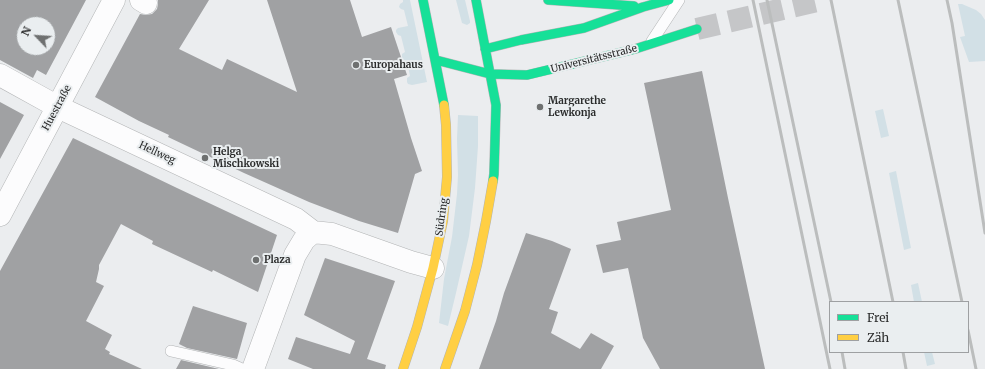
<!DOCTYPE html>
<meta charset="utf-8">
<style>
body{margin:0}
#map{position:relative;width:985px;height:369px;overflow:hidden;background:#ebedef;font-family:Merriweather,serif}
canvas{display:block}
.legend{position:absolute;left:829px;top:301px;width:140px;height:52px;box-sizing:border-box;background:#eaeef0;border:1px solid #9ea0a2;margin:0;padding:5px 7px;list-style:none;font-size:12px;color:#2b2c2c}
.legend li{display:flex;align-items:center;gap:8px;height:20px}
.legend b{width:20px;border:1px solid #9ea0a2}
.north{position:absolute;left:16px;top:16px;width:40px;height:40px;box-sizing:border-box;background:#eaeef0;border:1px solid #9ea0a2;border-radius:50%;rotate:295deg;font-size:11px;font-weight:700;line-height:16px;text-align:center;color:#2b2c2c}
.north::after{content:'';display:block;margin:auto;width:14px;height:18px;background:#6e7070;clip-path:polygon(50% 0,100% 100%,50% 72%,0 100%)}
</style>
<div id="map">
<canvas width="985" height="369"></canvas>
<ul class="legend">
<li><b style="height:5px;background:#16e098"></b>Frei</li>
<li><b style="height:5px;background:#ffcf43"></b>Zäh</li>
</ul>
<div class="north">N</div>
</div>
<script>
const g = document.querySelector('canvas').getContext('2d');
g.lineJoin = 'round';
function fill(path, color) {
  g.fillStyle = color;
  g.fill(path, 'evenodd');
}
function poly(rows) {
  const path = new Path2D();
  for (const r of rows) {
    path.moveTo(r[0], r[1]);
    for (let i = 2; i < r.length; i += 2) path.lineTo(r[i], r[i + 1]);
  }
  return path;
}
function strokePath(path, color, width, dash) {
  g.strokeStyle = color;
  g.lineWidth = width;
  g.lineCap = dash ? 'butt' : 'round';
  g.setLineDash(dash || []);
  g.stroke(path);
}
function drawText(font, color, halo, rows, align = 'center') {
  g.font = font + ' Merriweather,serif';
  g.lineWidth = 4;
  g.setLineDash([]);
  g.textBaseline = 'middle';
  g.strokeStyle = halo;
  g.fillStyle = color;
  for (const [text, x, y, turn = 0] of rows) {
    g.save();
    g.translate(x, y);
    g.rotate((+turn || 0) * Math.PI / 180);
    g.textAlign = isNaN(turn) ? turn : align;
    if (halo) g.strokeText(text, 0, 0);
    g.fillText(text, 0, 0);
    g.restore();
  }
}
const green = poly([
 [403,0,410,0,427,82,412,85,408,84,407,82,407,78,410,76,407,61,403,60,402,57,402,54,405,52,401,36,398,35,396,32,396,30,398,28,408,26,404,10,401,9,399,7,400,4,403,2],
 [456,0,465,0,470,21,470,23,467,25,462,23],
 [958,4,962,4,976,10,981,14,985,20,985,61,969,62,960,37,965,36],
 [883,109,889,136,881,138,875,111],
 [458,115,478,116,478,146,475,188,469,236,456,293,448,326,439,323,444,279,452,237,457,194,458,175,457,139],
 [896,171,911,248,904,250,889,173],
 [918,283,922,302,914,302,911,285],
 [924,352,932,352,935,364,927,366]
]);
const building = poly([
 [0,0,86,0,46,75,37,70,33,78,0,60],
 [24,24,48,24,48,48,24,48],
 [158,0,209,0,179,49,222,70,227,59,297,92,267,0,350,0,362,37,391,27,407,75,394,79,411,138,422,171,415,174,398,233,359,221,309,202,244,173,168,137,169,135,139,121,95,97,140,14,146,15,152,14,157,9,158,4],
 [702,71,728,198,765,369,660,369,643,338,628,268,603,273,596,245,621,240,617,222,671,210,644,83],
 [0,102,24,115,0,159],
 [73,138,177,188,277,235,258,292,213,270,212,272,152,244,153,241,121,224,99,265,99,269,96,282,104,286,86,321,112,335,105,349,110,352,109,354,142,369,0,369,0,271],
 [526,233,552,241,571,249,549,309,558,312,551,333,580,349,591,333,614,346,601,369,479,369,496,321,504,293],
 [325,258,395,281,367,359,386,365,385,369,313,369,288,359,296,337,350,354,355,341,304,315],
 [193,306,247,323,237,359,187,348,179,344],
 [181,360,219,369,176,369]
]);
const secondaryTunnel = poly([
 [697,29,821,0]
]);
const lane = poly([
 [652,41,679,0],
 [171,351,233,365,242,369]
]);
const street = poly([
 [141,0,146,3],
 [0,75,58,107,296,219,313,232,332,234,411,262,433,268],
 [0,215,114,0],
 [253,369,295,255,304,240,313,232]
]);
const fast = poly([
 [423,0,444,105],
 [476,0,496,105,494,174,493,181],
 [548,0,634,6],
 [485,49,521,40,584,28,643,7,669,0],
 [436,60,490,74],
 [490,74,527,75,635,49,697,29]
]);
const slow = poly([
 [403,369,417,327,433,268,443,221,447,177,446,125,444,105],
 [445,369,465,311,477,265,486,221,493,181]
]);
const rail = poly([
 [753,0,830,369],
 [767,0,831,302],
 [831,0,893,302],
 [898,0,962,302],
 [947,0,952,23,985,233],
 [968,330,976,369],
 [842,352,845,369],
 [903,352,906,369]
]);
const markers = [
 [356,65,4,"#6e7070"],
 [540,107,4,"#6e7070"],
 [205,158,4,"#6e7070"],
 [256,260,4,"#6e7070"]
];
const streetNames = [
 ["Universitätsstraße",594,59,-14],
 ["Huestraße",57,108,-62],
 ["Hellweg",157,153,25],
 ["Südring",442,217,-82]
];
const poiNames = [
 ["Europahaus",364,65],
 ["Margarethe",548,101],
 ["Lewkonja",548,113],
 ["Helga",213,152],
 ["Mischkowski",213,164],
 ["Plaza",264,260]
];
fill(green, '#d2e0e6');
fill(building, '#a0a1a3');
strokePath(secondaryTunnel, '#c5c6c8', 22, [22, 11]);
strokePath(lane, '#b2b4b5', 12);
strokePath(street, '#b2b4b5', 23);
strokePath(fast, '#b2b4b5', 10);
strokePath(slow, '#b2b4b5', 10);
strokePath(lane, '#fcfcfd', 11);
strokePath(street, '#fcfcfd', 22);
strokePath(fast, '#16e098', 9);
strokePath(slow, '#ffcf43', 9);
strokePath(rail, '#bbbdbd', 3);
for (const [x, y, r, color] of markers) {
  const dot = new Path2D();
  dot.arc(x, y, r, 0, 2 * Math.PI);
  g.fillStyle = color;
  g.fill(dot);
  strokePath(dot, '#eaeef0', 1.5);
}
drawText('10px', '#2b2c2c', '#eaeef0', streetNames);
drawText('bold 10px', '#2b2c2c', '#eaeef0', poiNames, 'left');
</script>
